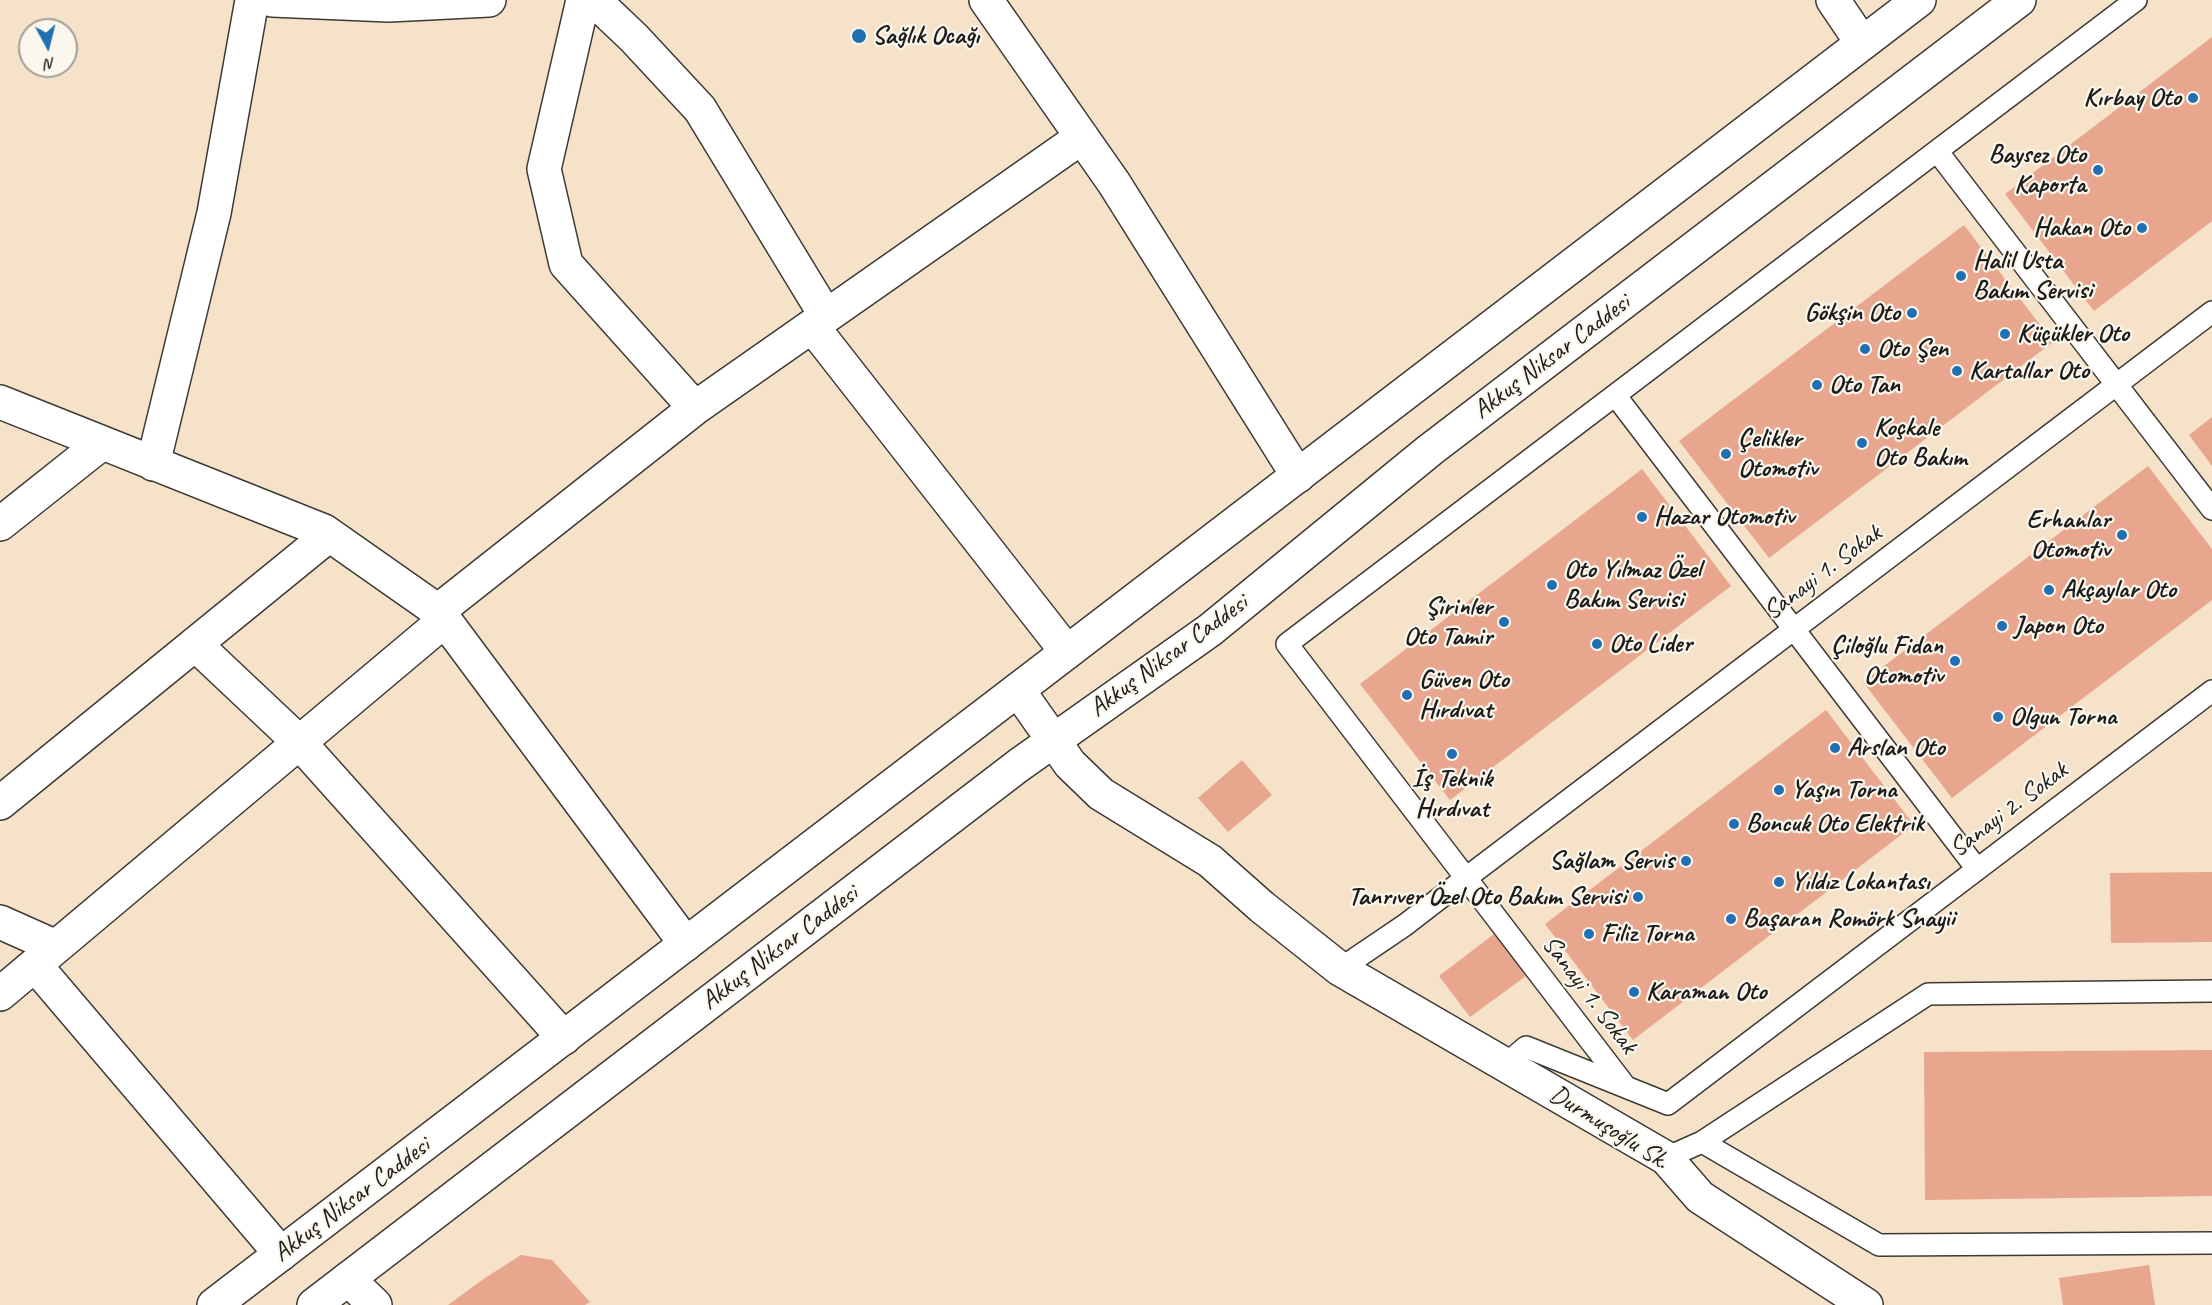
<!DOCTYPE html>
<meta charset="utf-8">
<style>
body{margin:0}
#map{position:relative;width:2212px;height:1305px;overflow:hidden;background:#f5e2c9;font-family:Caveat,sans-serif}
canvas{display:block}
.north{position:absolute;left:18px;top:18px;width:60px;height:60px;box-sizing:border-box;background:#fbf7ec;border:2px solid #a29f99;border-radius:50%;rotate:173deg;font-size:16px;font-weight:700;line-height:24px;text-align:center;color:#1c1c1c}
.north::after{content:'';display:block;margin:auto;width:21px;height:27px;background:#1f6fb2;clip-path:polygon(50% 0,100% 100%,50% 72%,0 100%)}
</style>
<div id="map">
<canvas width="2212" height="1305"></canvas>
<div class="north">N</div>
</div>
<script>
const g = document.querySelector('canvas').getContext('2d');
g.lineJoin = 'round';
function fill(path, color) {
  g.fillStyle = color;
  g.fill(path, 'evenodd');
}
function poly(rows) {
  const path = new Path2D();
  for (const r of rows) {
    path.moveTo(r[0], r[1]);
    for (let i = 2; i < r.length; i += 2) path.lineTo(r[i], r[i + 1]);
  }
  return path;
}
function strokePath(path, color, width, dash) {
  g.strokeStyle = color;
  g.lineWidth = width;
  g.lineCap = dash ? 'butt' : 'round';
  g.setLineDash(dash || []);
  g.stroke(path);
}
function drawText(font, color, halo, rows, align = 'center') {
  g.font = font + ' Caveat,sans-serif';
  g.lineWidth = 4.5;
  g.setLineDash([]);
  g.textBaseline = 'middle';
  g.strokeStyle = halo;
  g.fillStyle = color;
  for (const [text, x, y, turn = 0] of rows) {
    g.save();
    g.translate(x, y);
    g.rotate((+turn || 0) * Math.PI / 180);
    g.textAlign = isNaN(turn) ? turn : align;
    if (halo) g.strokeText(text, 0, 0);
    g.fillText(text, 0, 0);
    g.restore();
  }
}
const building = poly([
 [2212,37,2212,221,2094,311,2005,194],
 [1964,225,2053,342,1769,558,1679,441],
 [2212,417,2212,466,2189,435],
 [2148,466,2212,549,2212,600,1952,798,1863,682],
 [1642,469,1731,586,1450,800,1360,684],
 [1826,710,1914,825,1633,1040,1545,924],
 [1242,760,1272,795,1228,832,1198,798],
 [2212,872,2212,942,2111,943,2110,873],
 [1498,931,1530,973,1470,1017,1439,976],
 [2212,1050,2212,1196,1925,1200,1924,1052],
 [521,1255,552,1260,590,1302,585,1305,448,1305,485,1278],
 [2149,1265,2155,1305,2063,1305,2059,1278]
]);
const lane = poly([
 [1937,151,2212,509],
 [1615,395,1977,869],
 [1340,969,1405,925,1466,878,2212,312],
 [1505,1065,1526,1047,1668,1104,2212,691],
 [1625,1086,1287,644,2136,0],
 [1702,1142,1928,994,2212,991],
 [1666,1158,1702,1142,1879,1245,2212,1243]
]);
const street = poly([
 [272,0,389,5,489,0],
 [583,0,544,169,566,264,695,408],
 [594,0,634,38,700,109,826,316],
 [986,0,1114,183,1298,476],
 [1833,0,1862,43],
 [812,326,1067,652],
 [0,402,324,531,438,611,686,944],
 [153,464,214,213,252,0],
 [0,524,102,443],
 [438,611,695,408,1082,137],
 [195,644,299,742,564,1038],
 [1018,690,1070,764,1101,794,1210,861,1262,907,1340,969,1666,1158,1700,1197,1866,1305],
 [0,803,329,535],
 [0,922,56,947],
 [35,965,281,1254],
 [0,994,445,620],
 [348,1279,375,1305]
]);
const primary = poly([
 [214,1305,1919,0],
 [314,1305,1019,765,1210,630,1430,450,2019,0]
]);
const markers = [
 [859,36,8,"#1f6fb2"],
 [2193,98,6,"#1f6fb2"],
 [2098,170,6,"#1f6fb2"],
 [2142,228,6,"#1f6fb2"],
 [1961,276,6,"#1f6fb2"],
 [1912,313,6,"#1f6fb2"],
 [2005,334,6,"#1f6fb2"],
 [1865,349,6,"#1f6fb2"],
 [1957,371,6,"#1f6fb2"],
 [1817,385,6,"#1f6fb2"],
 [1862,443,6,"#1f6fb2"],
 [1726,454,6,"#1f6fb2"],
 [1642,517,6,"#1f6fb2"],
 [2122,535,6,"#1f6fb2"],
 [1552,585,6,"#1f6fb2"],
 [2049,590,6,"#1f6fb2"],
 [1504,622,6,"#1f6fb2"],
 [2002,626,6,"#1f6fb2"],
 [1597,644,6,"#1f6fb2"],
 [1955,661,6,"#1f6fb2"],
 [1407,695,6,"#1f6fb2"],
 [1998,717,6,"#1f6fb2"],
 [1835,748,6,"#1f6fb2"],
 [1452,754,6,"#1f6fb2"],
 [1779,790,6,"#1f6fb2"],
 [1734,824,6,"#1f6fb2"],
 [1686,861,6,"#1f6fb2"],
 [1779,882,6,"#1f6fb2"],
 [1638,897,6,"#1f6fb2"],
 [1731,919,6,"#1f6fb2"],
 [1589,934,6,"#1f6fb2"],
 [1634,992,6,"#1f6fb2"]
];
const poiNames = [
 ["Sağlık Ocağı",872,36],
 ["Kırbay Oto",2181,98,"right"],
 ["Baysez Oto",2086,155,"right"],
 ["Kaporta",2086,185,"right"],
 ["Hakan Oto",2130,228,"right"],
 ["Halil Usta",1973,261],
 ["Bakım Servisi",1973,291],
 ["Gökşin Oto",1900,313,"right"],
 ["Küçükler Oto",2017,334],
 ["Oto Şen",1877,349],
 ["Kartallar Oto",1969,371],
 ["Oto Tan",1829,385],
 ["Koçkale",1874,428],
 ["Oto Bakım",1874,458],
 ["Çelikler",1738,439],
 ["Otomotiv",1738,469],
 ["Hazar Otomotiv",1654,517],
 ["Erhanlar",2110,520,"right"],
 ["Otomotiv",2110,550,"right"],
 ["Oto Yılmaz Özel",1564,570],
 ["Bakım Servisi",1564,600],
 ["Akçaylar Oto",2061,590],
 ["Şirinler",1492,607,"right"],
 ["Oto Tamir",1492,637,"right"],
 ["Japon Oto",2014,626],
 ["Oto Lider",1609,644],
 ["Çiloğlu Fidan",1943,646,"right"],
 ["Otomotiv",1943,676,"right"],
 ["Güven Oto",1419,680],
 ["Hırdıvat",1419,710],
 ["Olgun Torna",2010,717],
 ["Arslan Oto",1847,748],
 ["İş Teknik",1452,779,"center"],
 ["Hırdıvat",1452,809,"center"],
 ["Yaşın Torna",1791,790],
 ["Boncuk Oto Elektrik",1746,824],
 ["Sağlam Servis",1674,861,"right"],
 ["Yıldız Lokantası",1791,882],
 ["Tanrıver Özel Oto Bakım Servisi",1626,897,"right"],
 ["Başaran Romörk Snayii",1743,919],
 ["Filiz Torna",1601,934],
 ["Karaman Oto",1646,992]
];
const streetNames = [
 ["Akkuş Niksar Caddesi",1552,357,-37],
 ["Sanayi 1. Sokak",1823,573,-37],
 ["Akkuş Niksar Caddesi",1169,656,-36],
 ["Sanayi 2. Sokak",2009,810,-37],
 ["Akkuş Niksar Caddesi",780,948,-37],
 ["Sanayi 1. Sokak",1589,995,53],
 ["Durmuşoğlu Sk.",1609,1128,32],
 ["Akkuş Niksar Caddesi",352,1200,-37]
];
fill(building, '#e8a68e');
strokePath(lane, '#3d3a36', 24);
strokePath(street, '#3d3a36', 36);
strokePath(primary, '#3d3a36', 36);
strokePath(lane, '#fff', 21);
strokePath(street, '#fff', 33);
strokePath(primary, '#fff', 33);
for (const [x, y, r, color] of markers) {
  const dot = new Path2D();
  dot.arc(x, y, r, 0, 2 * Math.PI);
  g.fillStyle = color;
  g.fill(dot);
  strokePath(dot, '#fbf7ec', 2);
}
drawText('bold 26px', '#1c1c1c', '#fbf7ec', poiNames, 'left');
drawText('26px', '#1c1c1c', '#fbf7ec', streetNames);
</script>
